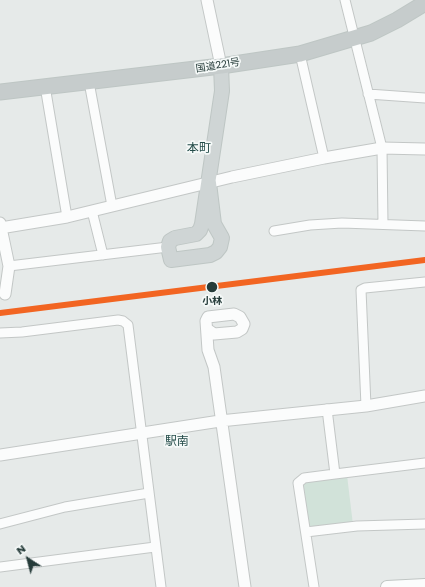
<!DOCTYPE html>
<meta charset="utf-8">
<style>
body{margin:0}
#map{position:relative;width:425px;height:587px;overflow:hidden;background:#e6eae9;font-family:Poppins,sans-serif}
canvas{display:block}
.north{position:absolute;left:8px;top:539px;width:40px;height:40px;-webkit-text-stroke:3px #f5f9f8;paint-order:stroke;rotate:324deg;font-size:11px;font-weight:700;line-height:16px;text-align:center;color:#263c3a}
.north::after{content:'';display:block;margin:auto;width:14px;height:18px;background:#263c3a;clip-path:polygon(50% 0,100% 100%,50% 72%,0 100%)}
</style>
<div id="map">
<canvas width="425" height="587"></canvas>
<div class="north">N</div>
</div>
<script>
const g = document.querySelector('canvas').getContext('2d');
g.lineJoin = 'round';
function fill(path, color) {
  g.fillStyle = color;
  g.fill(path, 'evenodd');
}
function poly(rows) {
  const path = new Path2D();
  for (const r of rows) {
    path.moveTo(r[0], r[1]);
    for (let i = 2; i < r.length; i += 2) path.lineTo(r[i], r[i + 1]);
  }
  return path;
}
function strokePath(path, color, width, dash) {
  g.strokeStyle = color;
  g.lineWidth = width;
  g.lineCap = dash ? 'butt' : 'round';
  g.setLineDash(dash || []);
  g.stroke(path);
}
function drawText(font, color, halo, rows, align = 'center') {
  g.font = font + ' Poppins,"Noto Sans JP",sans-serif';
  g.lineWidth = 3.5;
  g.setLineDash([]);
  g.textBaseline = 'middle';
  g.strokeStyle = halo;
  g.fillStyle = color;
  for (const [text, x, y, turn = 0] of rows) {
    g.save();
    g.translate(x, y);
    g.rotate((+turn || 0) * Math.PI / 180);
    g.textAlign = isNaN(turn) ? turn : align;
    if (halo) g.strokeText(text, 0, 0);
    g.fillText(text, 0, 0);
    g.restore();
  }
}
const green = poly([
 [347,475,353,525,309,527,302,482]
]);
const minor = poly([
 [345,0,382,148,383,224],
 [300,54,324,158],
 [89,82,112,206],
 [45,86,67,217],
 [368,94,425,98],
 [92,211,103,255],
 [274,231,310,225,342,223,425,226],
 [9,266,168,247],
 [0,333,22,332,118,320,123,321,128,325,161,587],
 [366,406,361,290,365,288,425,282],
 [335,474,425,463],
 [0,524,65,507,149,493],
 [306,532,357,526,425,524],
 [0,567,155,547],
 [314,587,298,483,304,478,335,474,327,409]
]);
const tertiary = poly([
 [207,0,221,66],
 [0,223,9,266,5,294],
 [0,228,67,217,232,177,324,158,382,148,425,149],
 [207,329,214,334,237,332,242,329,244,324,240,317,234,314,208,317,206,321,208,350,214,367,245,587],
 [0,455,220,421,366,406,425,396]
]);
const secondary = poly([
 [387,587,425,585]
]);
const primary = poly([
 [209,183,214,224,222,238,220,247,216,252,210,255,171,260,168,247,170,241,175,238,196,234,200,230,202,224,222,91,221,66]
]);
const trunk = poly([
 [0,92,221,66,300,54,371,33,397,20,425,3]
]);
const rail1 = poly([
 [0,313,425,260]
]);
const markers = [
 [212,287,6,"#263c3a"]
];
const streetNames = [
 ["国道221号",218,66,-9]
];
const stopNames = [
 ["小林",212,301]
];
const quarterNames = [
 ["本町",199,149],
 ["駅南",177,442]
];
fill(green, '#d1e2d9');
strokePath(minor, '#c3c7c6', 11);
strokePath(tertiary, '#c3c7c6', 13);
strokePath(secondary, '#c0c6c4', 14);
strokePath(primary, '#bec6c4', 16);
strokePath(trunk, '#bec6c4', 17);
strokePath(minor, '#fbfcfc', 9);
strokePath(tertiary, '#fbfcfc', 11);
strokePath(secondary, '#fbfcfc', 12);
strokePath(primary, '#cfd5d5', 14);
strokePath(trunk, '#c6cccc', 15);
strokePath(rail1, '#f26522', 6);
for (const [x, y, r, color] of markers) {
  const dot = new Path2D();
  dot.arc(x, y, r, 0, 2 * Math.PI);
  g.fillStyle = color;
  g.fill(dot);
  strokePath(dot, '#f5f9f8', 1.5);
}
drawText('10px', '#263c3a', '#f5f9f8', streetNames);
drawText('bold 10px', '#263c3a', '#f5f9f8', stopNames);
drawText('12px', '#244c49', '#f5f9f8', quarterNames);
</script>
